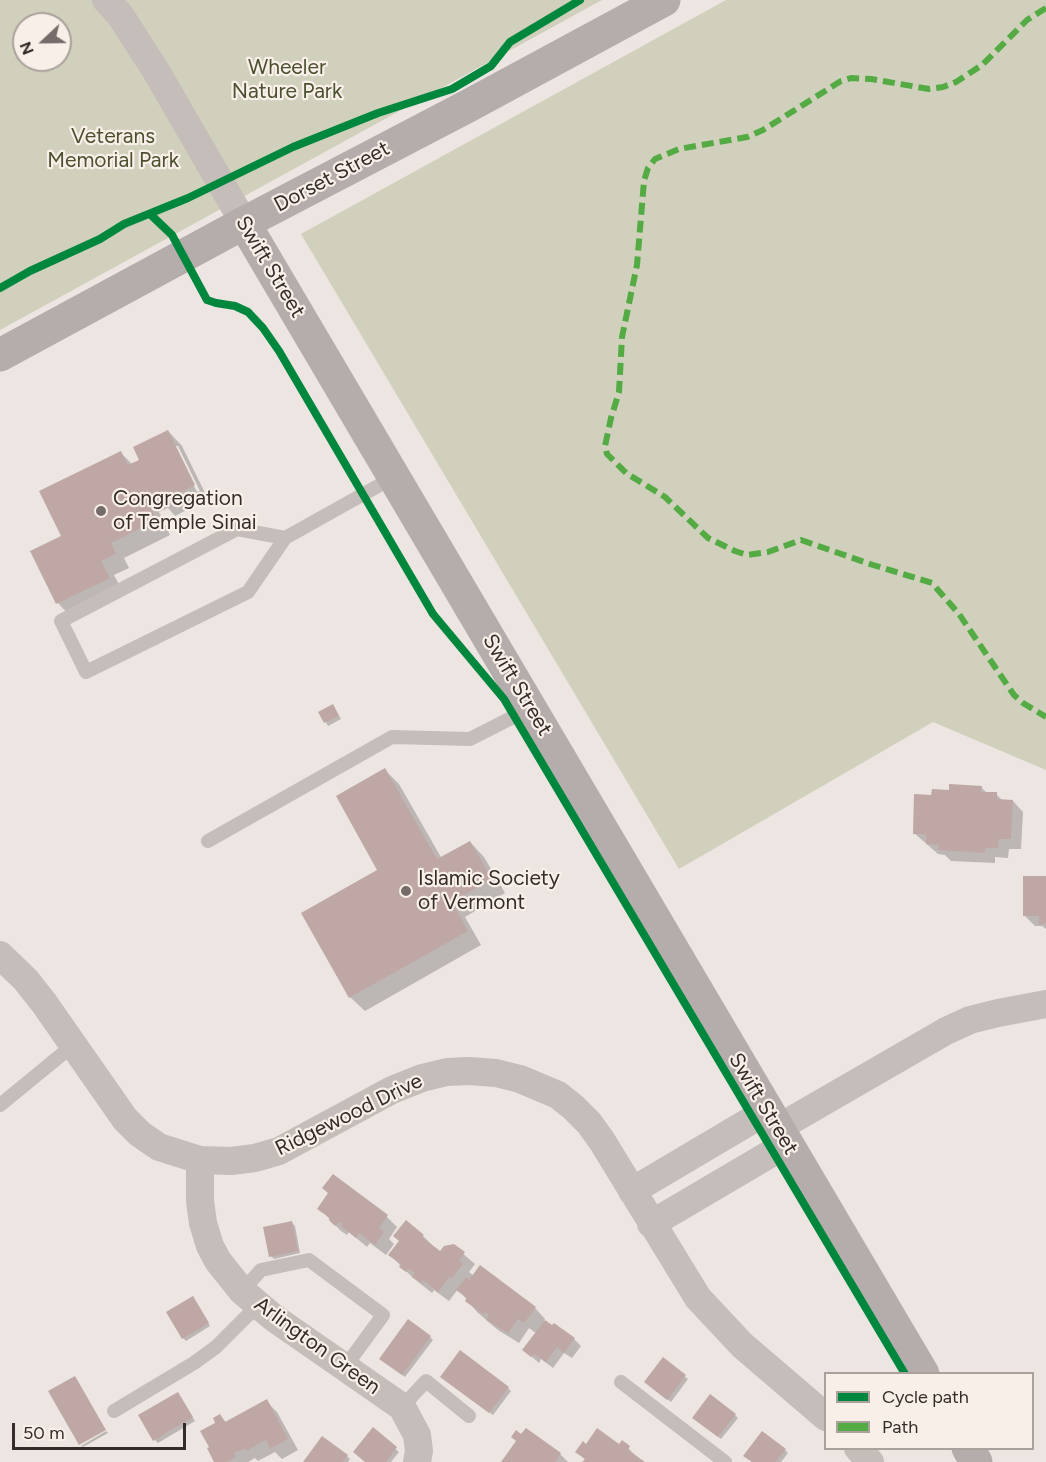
<!DOCTYPE html>
<style>
body{margin:0}
#map{position:relative;width:1046px;height:1462px;overflow:hidden;background:#ece5e1;font-family:Figtree,sans-serif}
canvas{display:block}
.legend{position:absolute;left:824px;top:1372px;width:210px;height:78px;box-sizing:border-box;background:#f8efe9;border:2px solid #aaa19c;margin:0;padding:8px 10px;list-style:none;font-size:18px;color:#352b29}
.legend li{display:flex;align-items:center;gap:12px;height:30px}
.legend b{width:30px;border:2px solid #aaa19c}
.north{position:absolute;left:12px;top:12px;width:60px;height:60px;box-sizing:border-box;background:#f8efe9;border:2px solid #aaa19c;border-radius:50%;rotate:248deg;font-size:16px;font-weight:700;line-height:24px;text-align:center;color:#352b29}
.north::after{content:'';display:block;margin:auto;width:21px;height:27px;background:#756c69;clip-path:polygon(50% 0,100% 100%,50% 72%,0 100%)}
.scale{position:absolute;left:12px;top:1423px;width:174px;height:27px;box-sizing:border-box;border:3px solid #352b29;border-top:0;padding-left:8px;font-size:18px;line-height:21px;white-space:nowrap;color:#352b29;-webkit-text-stroke:4px #f8efe9;paint-order:stroke}
</style>
<div id="map">
<canvas width="1046" height="1462"></canvas>
<ul class="legend">
<li><b style="height:8px;background:#00873e"></b>Cycle path</li>
<li><b style="height:8px;background:#54ab44"></b>Path</li>
</ul>
<div class="north">N</div>
<div class="scale">50 m</div>
</div>
<script>
const g = document.querySelector('canvas').getContext('2d');
g.lineJoin = 'round';
function fill(path, color) {
  g.fillStyle = color;
  g.fill(path, 'evenodd');
}
function poly(rows) {
  const path = new Path2D();
  for (const r of rows) {
    path.moveTo(r[0], r[1]);
    for (let i = 2; i < r.length; i += 2) path.lineTo(r[i], r[i + 1]);
  }
  return path;
}
function strokePath(path, color, width, dash) {
  g.strokeStyle = color;
  g.lineWidth = width;
  g.lineCap = dash ? 'butt' : 'round';
  g.setLineDash(dash || []);
  g.stroke(path);
}
function drawText(font, color, halo, rows, align = 'center') {
  g.font = font + ' Figtree,sans-serif';
  g.lineWidth = 4.5;
  g.setLineDash([]);
  g.textBaseline = 'middle';
  g.strokeStyle = halo;
  g.fillStyle = color;
  for (const [text, x, y, turn = 0] of rows) {
    g.save();
    g.translate(x, y);
    g.rotate((+turn || 0) * Math.PI / 180);
    g.textAlign = isNaN(turn) ? turn : align;
    if (halo) g.strokeText(text, 0, 0);
    g.fillText(text, 0, 0);
    g.restore();
  }
}
const green = poly([
 [0,0,602,0,0,330],
 [24,24,60,24,60,60,24,60],
 [726,0,1046,0,1046,770,933,722,679,869,301,234]
]);
const shadow = poly([
 [168,431,182,446,208,499,175,516,168,508,159,512,170,535,124,558,129,568,114,575,123,592,72,618,58,603,32,552,63,537,121,453,133,465,141,461],
 [174,446,178,446,200,491,197,492],
 [333,705,341,719,328,726,320,712],
 [385,770,399,784,442,859,470,842,484,857,505,893,465,917,481,945,365,1011,350,997,379,870],
 [981,787,987,793,996,794,1003,801,1013,801,1023,812,1021,849,1009,849,1008,858,995,857,995,863,951,861,945,855,938,854,914,833,932,797,950,791],
 [1046,878,1046,929,1042,926,1035,926,1024,915],
 [319,1208,387,1217,397,1227,389,1239,394,1244,386,1255,370,1243,367,1247,349,1232,347,1235,341,1231],
 [292,1223,295,1226,300,1253,274,1259,271,1256],
 [423,1236,440,1253,454,1246,475,1264,469,1272,474,1276,535,1308,545,1319,544,1321,574,1339,581,1346,572,1358,564,1353,553,1368,541,1359,539,1363,524,1350,537,1334,529,1328,519,1343,498,1330,477,1312,458,1289,449,1301,434,1290,432,1293,412,1277,390,1255],
 [195,1301,210,1326,186,1341,183,1338],
 [430,1337,433,1340,405,1377,384,1362],
 [663,1360,688,1379,671,1402,649,1385],
 [445,1380,508,1388,511,1391,493,1415],
 [178,1394,195,1421,158,1443,155,1440],
 [266,1401,277,1412,298,1450,282,1459,275,1452,258,1461,255,1458,248,1462,216,1462,217,1424,220,1416,227,1423],
 [735,1415,738,1418,721,1439,697,1421],
 [373,1429,399,1452,391,1462,366,1462],
 [106,1431,108,1433,83,1447,81,1446],
 [518,1442,560,1454,568,1462,503,1462],
 [622,1442,642,1462,584,1462,586,1460,577,1452,586,1446,620,1446],
 [785,1450,788,1453,781,1462,753,1462],
 [347,1456,350,1459,348,1462,305,1462]
]);
const building = poly([
 [168,430,195,485,160,503,155,494,146,498,157,520,111,543,116,554,101,561,110,578,56,604,30,551,61,536,39,491,121,451,128,465,139,460,133,447],
 [333,704,339,716,324,723,318,712],
 [385,768,437,859,470,841,492,879,452,902,468,931,349,998,301,913,377,870,336,796],
 [949,784,982,786,981,792,997,792,997,799,1013,800,1011,839,999,839,998,848,985,848,985,853,938,850,939,845,926,844,926,834,913,834,914,794,931,795,932,789,949,790],
 [1023,876,1046,876,1046,924,1039,924,1039,916,1023,916],
 [333,1174,388,1215,379,1228,384,1232,375,1245,359,1233,356,1238,341,1226,343,1224,339,1222,335,1226,329,1220,330,1218,317,1209,328,1193,322,1188],
 [406,1220,424,1235,422,1237,440,1251,444,1246,454,1244,465,1252,459,1261,463,1264,451,1279,449,1277,438,1292,423,1280,421,1283,412,1277,415,1273,409,1269,406,1272,399,1267,401,1264,388,1255,399,1241,393,1236],
 [292,1221,298,1251,269,1257,263,1227],
 [480,1265,536,1307,524,1323,518,1319,508,1333,486,1320,489,1315,485,1312,484,1315,465,1301,467,1298,456,1290,466,1277,469,1280],
 [193,1296,209,1323,182,1339,166,1312],
 [408,1319,431,1336,402,1375,379,1359],
 [545,1320,552,1325,554,1323,575,1338,564,1353,557,1347,546,1362,534,1354,531,1357,522,1350],
 [460,1350,509,1387,489,1413,440,1377],
 [663,1357,686,1375,667,1400,644,1382],
 [75,1376,106,1430,79,1445,48,1391],
 [178,1392,193,1417,153,1441,138,1415],
 [710,1394,736,1414,718,1437,692,1418],
 [267,1399,288,1439,270,1449,266,1440,246,1451,245,1448,234,1453,236,1457,227,1462,214,1462,207,1448,209,1447,200,1431,215,1423,213,1418,220,1414,225,1422],
 [373,1427,397,1447,386,1462,365,1462,353,1452],
 [526,1428,561,1453,555,1462,501,1462,516,1441,511,1437,516,1430,521,1434],
 [597,1428,619,1444,622,1440,630,1446,628,1450,645,1462,582,1462,585,1459,575,1452,583,1441,586,1444],
 [762,1431,786,1449,776,1462,752,1462,743,1456],
 [322,1436,348,1455,343,1462,303,1462]
]);
const lane = poly([
 [285,538,248,592,86,672,61,621,237,529,285,538,394,477],
 [208,841,392,737,470,739,531,708],
 [0,1105,72,1046],
 [242,1291,261,1270,309,1260,383,1315,345,1367],
 [621,1382,725,1462],
 [402,1407,426,1381,469,1416],
 [114,1411,194,1363,216,1347,258,1305]
]);
const street = poly([
 [106,0,120,15,156,71,244,223],
 [0,955,25,979,44,1003,125,1119,140,1134,159,1147,200,1160,231,1161,255,1158,279,1151,392,1090,422,1078,447,1072,469,1071,496,1073,520,1079,558,1095,573,1107,589,1123,602,1141,698,1298,742,1345,826,1417],
 [778,1128,946,1031,970,1020,998,1013,1046,1004],
 [200,1160,200,1201,203,1223,210,1246,218,1261,242,1291,274,1318,402,1407,417,1435,419,1451,417,1462],
 [632,1191,767,1111],
 [651,1224,787,1144],
 [858,1448,870,1462]
]);
const secondary = poly([
 [244,223,923,1374],
 [0,355,244,223,468,106,664,0],
 [968,1448,976,1462]
]);
const quiet = poly([
 [1046,8,1027,20,982,65,956,82,943,87,929,89,871,79,851,78,841,81,763,130,747,137,679,149,655,159,648,168,644,181,637,265,622,337,619,392,611,418,605,446,607,454,626,473,665,497,708,538,735,551,747,555,768,552,801,540,873,565,932,583,959,614,1014,695,1023,703,1046,717]
]);
const cycleway = poly([
 [150,214,172,235,207,300,216,303,235,306,248,312,263,328,279,351,433,614,504,699,905,1374],
 [0,288,30,271,100,239,124,224,188,198,293,147,378,113,452,89,491,66,510,42,580,0]
]);
const markers = [
 [101,511,6,"#756c69"],
 [406,891,6,"#756c69"]
];
const parkNames = [
 ["Wheeler",287,68],
 ["Nature Park",287,92],
 ["Veterans",113,137],
 ["Memorial Park",113,161]
];
const streetNames = [
 ["Dorset Street",332,177,-28],
 ["Swift Street",270,267,59],
 ["Swift Street",517,685,59],
 ["Swift Street",763,1104,59],
 ["Ridgewood Drive",349,1115,-26],
 ["Arlington Green",317,1346,36]
];
const poiNames = [
 ["Congregation",113,499],
 ["of Temple Sinai",113,523],
 ["Islamic Society",418,879],
 ["of Vermont",418,903]
];
fill(green, '#d0d0bc');
fill(shadow, '#0003');
fill(building, '#bea7a4');
strokePath(lane, '#c5bdba', 14);
strokePath(street, '#c5bdba', 28);
strokePath(secondary, '#b5adab', 33);
strokePath(quiet, '#54ab44', 6, [12, 6]);
strokePath(cycleway, '#00873e', 8);
for (const [x, y, r, color] of markers) {
  const dot = new Path2D();
  dot.arc(x, y, r, 0, 2 * Math.PI);
  g.fillStyle = color;
  g.fill(dot);
  strokePath(dot, '#f8efe9', 2);
}
drawText('21px', '#4b512f', '#f8efe9', parkNames);
drawText('21px', '#352b29', '#f8efe9', streetNames);
drawText('21px', '#352b29', '#f8efe9', poiNames, 'left');
</script>
